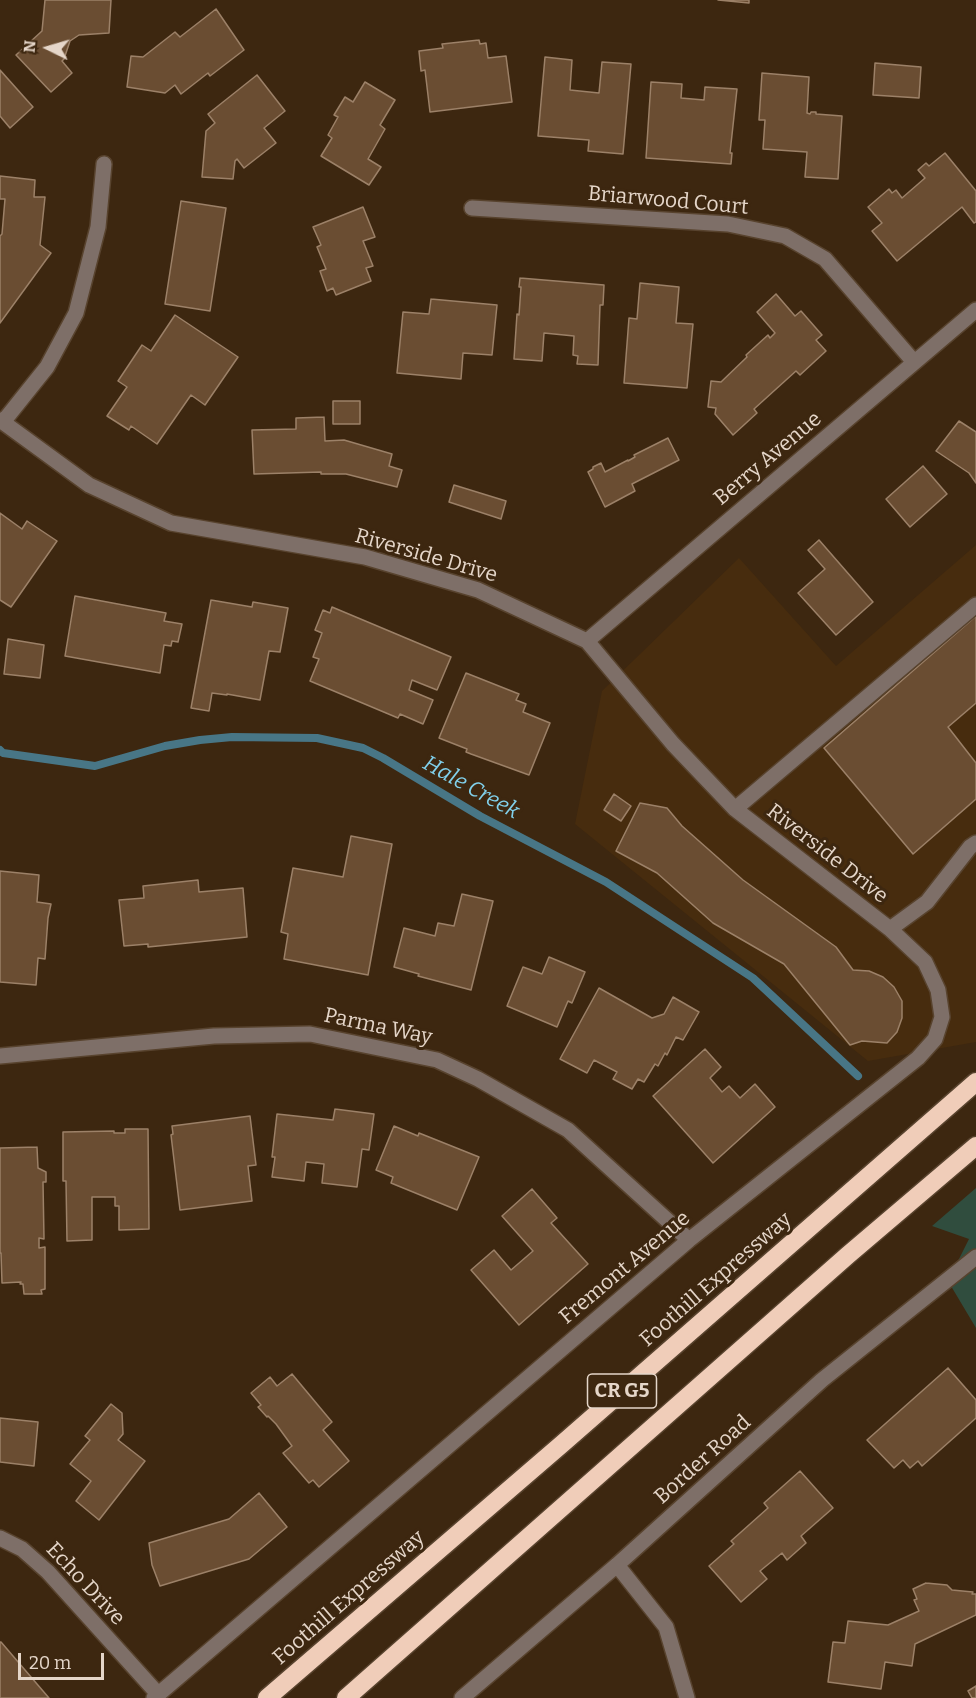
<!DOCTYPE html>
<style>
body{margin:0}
#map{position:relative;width:976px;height:1698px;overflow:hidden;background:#3d2710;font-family:Bitter,serif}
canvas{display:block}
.north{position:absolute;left:18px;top:18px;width:60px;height:60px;-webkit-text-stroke:4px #3d2710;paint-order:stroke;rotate:275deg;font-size:16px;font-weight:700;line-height:24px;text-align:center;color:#e5d6c9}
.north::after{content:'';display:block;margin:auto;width:21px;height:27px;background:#e5d6c9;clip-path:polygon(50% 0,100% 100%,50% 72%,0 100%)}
.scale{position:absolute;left:18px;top:1653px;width:86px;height:27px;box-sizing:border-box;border:3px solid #e5d6c9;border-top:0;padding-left:8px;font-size:18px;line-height:21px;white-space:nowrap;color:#e5d6c9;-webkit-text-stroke:4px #3d2710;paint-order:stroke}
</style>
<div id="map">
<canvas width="976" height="1698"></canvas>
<div class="north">N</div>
<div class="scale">20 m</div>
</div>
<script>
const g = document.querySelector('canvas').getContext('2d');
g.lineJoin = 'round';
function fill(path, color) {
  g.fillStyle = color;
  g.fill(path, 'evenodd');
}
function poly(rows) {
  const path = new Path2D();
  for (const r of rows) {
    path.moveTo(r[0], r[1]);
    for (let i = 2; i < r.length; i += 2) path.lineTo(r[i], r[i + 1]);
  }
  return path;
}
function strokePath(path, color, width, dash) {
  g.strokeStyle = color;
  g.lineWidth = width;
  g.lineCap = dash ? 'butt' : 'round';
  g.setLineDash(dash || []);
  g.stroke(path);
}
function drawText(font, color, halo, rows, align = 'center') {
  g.font = font + ' Bitter,serif';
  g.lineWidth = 6;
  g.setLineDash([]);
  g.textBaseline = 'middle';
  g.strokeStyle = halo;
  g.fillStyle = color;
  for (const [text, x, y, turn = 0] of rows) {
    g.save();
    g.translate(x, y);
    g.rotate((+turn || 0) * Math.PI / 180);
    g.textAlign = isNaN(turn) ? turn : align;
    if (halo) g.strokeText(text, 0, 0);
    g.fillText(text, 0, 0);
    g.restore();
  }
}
const built = poly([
 [976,545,976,1042,868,1061,575,824,602,691,739,558,836,666]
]);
const green = poly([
 [976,1188,976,1328,948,1281,969,1239,932,1226]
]);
const stream = poly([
 [0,750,3,753,95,766,165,746,200,740,232,737,317,738,363,748,383,758,480,816,606,882,753,978,858,1076]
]);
const building = poly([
 [45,0,111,0,109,33,79,35,70,41,65,56,66,57,62,61,72,73,51,92,16,55,42,31,45,0],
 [718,0,749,0,749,3,718,0],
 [216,9,244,50,210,76,208,73,181,94,175,85,165,93,127,87,131,56,143,57,175,32,180,37,216,9],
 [479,40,480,44,486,43,488,58,506,56,512,102,430,112,425,70,421,71,419,51,443,48,442,44,479,40],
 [545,57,572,60,570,90,599,93,602,62,631,64,623,154,588,151,589,140,538,136,545,57],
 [875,63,921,67,919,98,873,95,875,63],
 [0,70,33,107,10,128,0,116,0,70],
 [762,73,809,77,807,113,810,114,811,112,816,112,816,114,842,116,838,179,805,177,807,152,763,149,765,120,759,120,762,73],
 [257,75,285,111,264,128,276,143,244,168,237,159,235,161,233,179,202,177,206,131,215,123,208,114,257,75],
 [365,82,395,100,380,125,385,129,368,159,381,167,369,185,321,156,332,138,328,135,338,117,334,115,345,97,353,102,365,82],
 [651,82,682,84,681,98,704,100,705,87,737,89,730,153,732,153,731,164,646,158,651,82],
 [945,153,976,191,976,222,974,223,962,207,897,261,872,231,882,223,868,207,889,189,892,193,896,190,902,198,925,178,918,170,926,163,929,166,945,153],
 [0,176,35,180,34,197,45,197,40,245,51,253,0,323,0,236,2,234,5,199,0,199,0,176],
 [181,201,226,208,210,311,165,304,181,201],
 [363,207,375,237,363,241,373,266,366,268,371,281,336,295,333,288,327,291,320,271,326,269,317,247,321,245,313,227,363,207],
 [520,278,604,285,603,305,600,305,598,365,577,364,578,356,573,355,574,336,544,333,542,361,514,359,517,314,519,315,521,287,519,287,520,278],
 [640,283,679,287,676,323,693,324,687,388,624,383,629,318,637,319,640,283],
 [776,294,795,316,801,311,822,335,816,340,826,351,800,375,796,371,754,409,757,413,733,435,715,414,716,408,708,407,711,381,721,382,747,357,746,355,768,335,770,338,775,333,757,312,776,294],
 [431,299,497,305,492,355,463,353,461,379,397,373,403,312,429,314,431,299],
 [175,315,238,357,205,405,191,395,157,444,131,426,129,430,107,416,127,387,118,381,142,345,151,351,175,315],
 [333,401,360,401,360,424,333,424,333,401],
 [324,417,325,441,344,440,392,454,389,466,402,470,397,487,346,474,321,474,321,472,254,474,252,430,296,429,296,418,324,417],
 [959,421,976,432,976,483,969,473,936,451,959,421],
 [668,438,679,460,632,484,635,491,605,507,588,472,593,469,593,467,601,463,605,472,628,460,628,461,635,457,634,455,668,438],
 [923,466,947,494,910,527,886,499,923,466],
 [454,485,506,501,501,519,449,502,454,485],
 [0,513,22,529,27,521,57,541,11,607,0,600,0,513],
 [819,540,873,602,836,635,798,593,825,569,808,550,819,540],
 [75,596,166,613,164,621,182,624,178,642,172,641,171,646,164,645,160,673,65,656,75,596],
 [211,600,252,607,253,602,288,608,280,652,269,651,260,700,227,694,227,695,212,693,209,711,191,708,211,600],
 [332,607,451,657,437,690,412,680,409,690,433,700,423,724,400,714,398,718,310,681,319,659,313,657,322,633,315,630,323,610,330,613,332,607],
 [976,616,976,703,948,727,976,763,976,799,913,854,824,748,976,616],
 [8,639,44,645,40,678,4,674,8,639],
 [466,673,519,694,516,700,526,704,523,712,550,723,529,775,471,754,466,752,467,749,439,738,466,673],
 [614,794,631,806,621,821,604,810,614,794],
 [640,803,667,808,682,826,743,880,836,947,853,970,869,971,883,977,894,987,902,1001,902,1018,897,1032,887,1043,862,1041,850,1045,784,964,713,923,657,873,616,851,640,803],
 [351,836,392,844,368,975,284,959,288,934,281,932,293,868,343,877,351,836],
 [0,871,39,875,37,902,51,904,48,918,45,959,38,958,36,985,0,982,0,871],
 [198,880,199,892,243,888,247,937,148,947,148,944,124,946,119,900,144,898,143,886,198,880],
 [462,894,493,901,471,990,418,976,419,974,394,967,404,928,435,936,438,923,454,926,462,894],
 [549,957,585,972,572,1003,568,1001,557,1027,507,1006,523,967,542,974,549,957],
 [599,988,652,1018,664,1014,673,997,699,1012,683,1040,676,1037,667,1055,665,1053,658,1066,655,1064,644,1082,638,1079,632,1089,613,1079,617,1072,594,1060,587,1073,560,1059,599,988],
 [705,1049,721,1067,710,1078,722,1092,729,1086,740,1098,755,1084,775,1107,713,1163,653,1096,705,1049],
 [335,1109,374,1114,369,1150,362,1149,357,1187,322,1183,324,1164,306,1162,304,1181,272,1177,275,1157,272,1157,277,1114,333,1120,335,1109],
 [250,1116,256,1165,248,1166,252,1201,180,1210,171,1135,173,1134,172,1126,250,1116],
 [394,1126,418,1136,419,1133,479,1157,457,1210,391,1183,393,1177,376,1170,394,1126],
 [125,1129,148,1129,149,1229,119,1230,119,1206,115,1206,115,1197,92,1197,92,1240,67,1241,66,1181,63,1181,63,1132,114,1131,114,1133,125,1133,125,1129],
 [37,1147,38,1168,46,1172,46,1182,43,1182,44,1239,39,1238,39,1248,45,1247,45,1289,41,1290,42,1294,24,1294,23,1284,20,1284,21,1282,2,1283,1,1253,0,1253,0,1148,37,1147],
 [532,1189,557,1218,551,1223,588,1264,519,1325,471,1270,494,1250,511,1270,533,1251,502,1216,532,1189],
 [948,1368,976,1400,976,1418,922,1466,918,1461,910,1468,903,1460,894,1468,867,1440,948,1368],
 [292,1374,332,1422,323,1430,349,1461,319,1487,313,1480,309,1483,283,1453,292,1446,276,1424,268,1416,267,1417,258,1407,261,1405,251,1393,270,1377,277,1386,292,1374],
 [111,1404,122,1413,123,1434,118,1440,145,1461,99,1520,76,1501,91,1481,70,1464,90,1440,85,1436,111,1404],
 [0,1418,38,1422,34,1466,0,1462,0,1418],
 [800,1471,833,1508,801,1536,806,1543,787,1560,782,1553,760,1571,767,1579,741,1602,709,1566,734,1544,731,1541,768,1508,764,1503,800,1471],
 [259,1493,287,1527,249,1559,160,1586,152,1565,149,1543,229,1519,259,1493],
 [926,1583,947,1585,952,1590,973,1592,972,1594,976,1594,976,1615,915,1644,912,1666,885,1662,881,1689,828,1682,833,1642,845,1643,848,1621,888,1625,919,1611,914,1600,917,1599,913,1589,926,1583],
 [0,1642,1,1642,49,1698,0,1698,0,1642],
 [976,1686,976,1698,972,1698,968,1691,976,1686]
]);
const minor = poly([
 [472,208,728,224,785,236,825,259,914,362],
 [0,420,89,485,171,523,365,557,478,590,587,641,673,744,735,809,890,929,925,962,938,990,942,1017,935,1039,918,1058,689,1240,154,1698],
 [3,422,47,367,76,313,98,227,104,164],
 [587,641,976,310],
 [735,809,976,605],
 [890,929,927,902,970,847,976,843],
 [0,1056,214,1036,310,1034,437,1060,478,1079,568,1130,689,1240],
 [0,1538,22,1549,48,1572,158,1694],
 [617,1565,666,1627,687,1698],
 [462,1698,617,1565,822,1380,976,1257]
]);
const highway = poly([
 [267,1698,562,1444,976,1082],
 [346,1698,848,1255,976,1146]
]);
const shields = [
 [622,1391,69]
];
const shieldNames = [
 ["CR G5",622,1391]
];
const streetNames = [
 ["Briarwood Court",668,201,5],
 ["Berry Avenue",768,459,-40],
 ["Riverside Drive",426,556,16],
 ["Riverside Drive",827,854,38],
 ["Parma Way",378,1027,12],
 ["Fremont Avenue",625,1268,-40],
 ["Foothill Expressway",716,1280,-41],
 ["Border Road",703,1460,-42],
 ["Echo Drive",85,1584,47],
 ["Foothill Expressway",349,1598,-41]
];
const waterNames = [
 ["Hale Creek",471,788,29]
];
fill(built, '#472c0e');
fill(green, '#304d3e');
strokePath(stream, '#487686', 8);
fill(building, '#6a4d32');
strokePath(building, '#9c8168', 1.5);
strokePath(minor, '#58432e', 18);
strokePath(highway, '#58432e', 21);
strokePath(minor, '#7e6f68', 15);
strokePath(highway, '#f0cdb9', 18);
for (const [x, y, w] of shields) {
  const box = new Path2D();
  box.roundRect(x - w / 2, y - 17, w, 34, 4.5);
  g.fillStyle = '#3d2710';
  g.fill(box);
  strokePath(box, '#e5d6c9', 1.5);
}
drawText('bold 20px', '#e5d6c9', null, shieldNames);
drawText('21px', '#e5d6c9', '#3d2710', streetNames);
drawText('italic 22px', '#81d0eb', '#3d2710', waterNames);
</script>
